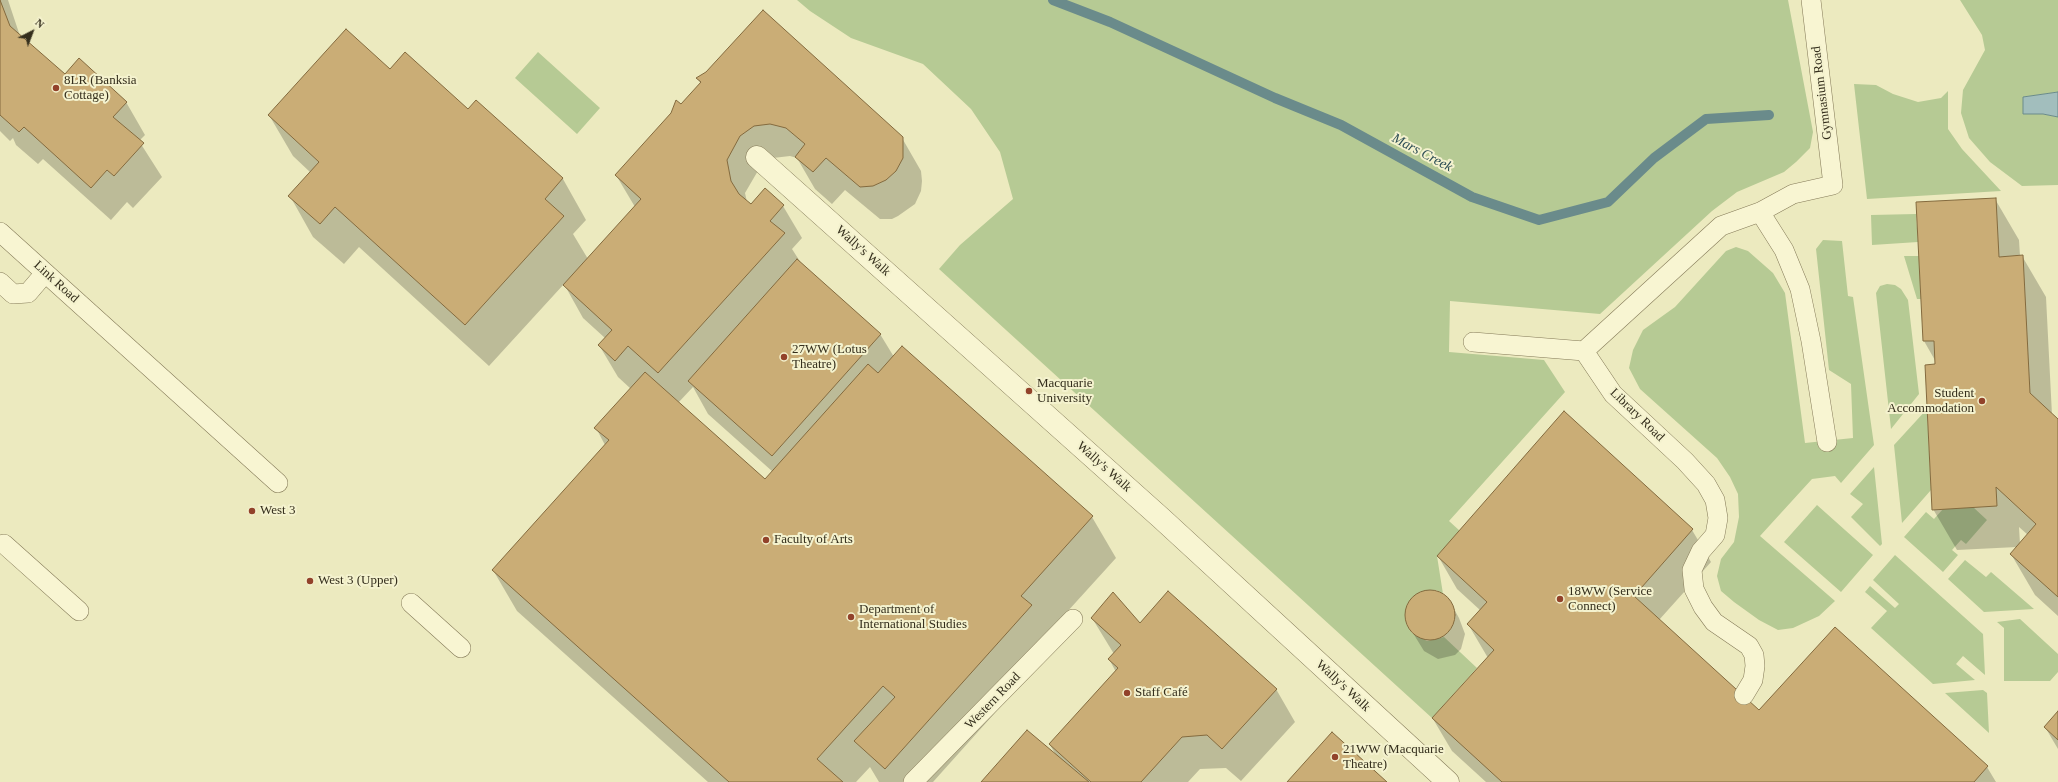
<!DOCTYPE html>
<meta charset="utf-8">
<style>
body{margin:0}
#map{position:relative;width:2058px;height:782px;overflow:hidden;background:#eceabf;font-family:Georgia,serif}
canvas{display:block}
.north{position:absolute;left:12px;top:12px;width:40px;height:40px;-webkit-text-stroke:3px #f4f2ce;paint-order:stroke;rotate:42deg;font-size:11px;font-weight:700;line-height:16px;text-align:center;color:#342e1c}
.north::after{content:'';display:block;margin:auto;width:14px;height:18px;background:#342e1c;clip-path:polygon(50% 0,100% 100%,50% 72%,0 100%)}
</style>
<div id="map">
<canvas width="2058" height="782"></canvas>
<div class="north">N</div>
</div>
<script>
const g = document.querySelector('canvas').getContext('2d');
g.lineJoin = 'round';
function fill(path, color) {
  g.fillStyle = color;
  g.fill(path, 'evenodd');
}
function poly(rows) {
  const path = new Path2D();
  for (const r of rows) {
    if (r.length === 3) {
      path.moveTo(r[0] + r[2], r[1]);
      path.arc(r[0], r[1], r[2], 0, 2 * Math.PI);
      continue;
    }
    path.moveTo(r[0], r[1]);
    for (let i = 2; i < r.length; i += 2) path.lineTo(r[i], r[i + 1]);
  }
  return path;
}
function strokePath(path, color, width, dash) {
  g.strokeStyle = color;
  g.lineWidth = width;
  g.lineCap = dash ? 'butt' : 'round';
  g.setLineDash(dash || []);
  g.stroke(path);
}
function drawText(font, color, halo, rows, align = 'center') {
  g.font = font + ' Georgia,serif';
  g.lineWidth = 4;
  g.setLineDash([]);
  g.textBaseline = 'middle';
  g.strokeStyle = halo;
  g.fillStyle = color;
  for (const [text, x, y, turn = 0] of rows) {
    g.save();
    g.translate(x, y);
    g.rotate((+turn || 0) * Math.PI / 180);
    g.textAlign = isNaN(turn) ? turn : align;
    if (halo) g.strokeText(text, 0, 0);
    g.fillText(text, 0, 0);
    g.restore();
  }
}
const green = poly([
 [797,0,1788,0,1813,132,1810,148,1796,162,1784,172,1737,192,1712,211,1600,314,1450,301,1449,352,1544,360,1565,392,1449,521,1460,531,1437,556,1443,594,1436,590,1421,592,1408,603,1405,618,1407,625,1412,633,1427,641,1444,637,1477,668,1432,718,939,269,960,245,1013,199,1000,152,971,109,923,64,851,38,810,11],
 [1960,0,2058,0,2058,92,2023,97,2023,114,2043,114,2058,117,2058,185,2022,186,1990,162,1969,138,1961,113,1963,90,1985,50,1982,35],
 [538,52,600,108,577,134,515,78],
 [1854,84,1876,85,1893,94,1918,102,1941,98,1948,91,1948,129,1962,149,2001,191,1867,199],
 [1916,214,1918,242,1872,245,1871,215],
 [1823,240,1842,241,1848,296,1853,297,1874,445,1841,483,1835,476,1812,479,1760,536,1835,601,1819,616,1793,628,1778,630,1759,620,1734,602,1721,591,1717,576,1721,559,1734,542,1739,517,1738,494,1730,477,1717,458,1640,389,1629,368,1633,350,1643,330,1675,307,1726,251,1736,247,1748,251,1773,273,1785,293,1805,443,1853,438,1851,384,1829,370,1816,249],
 [1904,256,1919,256,1921,299,1917,299],
 [1887,284,1895,285,1901,289,1908,300,1919,394,1891,429,1876,293,1880,286],
 [1927,409,1931,490,1902,523,1894,445],
 [1874,467,1882,544,1880,546,1851,517,1863,504,1850,494],
 [1817,505,1873,555,1841,592,1784,542],
 [1973,507,1987,520,1966,544,1961,540,1952,550,1958,555,1943,572,1904,537,1926,512,1934,519,1943,509],
 [1895,555,1983,634,1985,675,1963,656,1956,664,1975,680,1933,684,1871,628,1887,611,1865,592,1870,586,1895,608,1899,604,1873,580],
 [1965,560,1986,577,1991,572,2034,609,1984,612,1948,579],
 [2020,619,2058,654,2058,672,2050,681,2004,681,2004,628,1997,622],
 [1983,690,1987,693,1989,733,1945,693]
]);
const water = poly([
 [2058,92,2058,117,2043,114,2023,114,2023,97,2058,92]
]);
const shadow = poly([
 [0,0,8,0,20,36,65,76,126,102,145,135,139,141,162,177,133,208,127,202,111,220,43,159,38,164,16,145,13,138,10,141,0,131],
 [390,70,468,111,477,102,563,179,586,220,573,234,588,259,635,207,616,175,701,84,697,78,902,138,921,171,922,181,921,191,915,204,898,216,892,219,880,219,845,190,832,204,815,189,797,158,790,156,773,158,759,169,745,193,747,202,751,206,765,189,783,206,802,238,792,249,801,263,880,334,894,357,1092,517,1116,558,1047,634,1054,647,933,782,879,782,870,767,856,782,708,782,517,611,493,570,605,445,596,428,631,389,618,377,599,345,605,338,583,318,564,284,489,366,359,247,344,264,313,237,290,196,311,173,293,156,269,115],
 [693,387,708,414,773,472,765,480,678,403],
 [1995,199,2019,240,2020,256,2022,256,2046,297,2052,415,2058,420,2058,616,2035,595,2011,554,2017,547,1957,550,1933,509,1936,362,1924,341],
 [2019,527,2028,535,2020,544],
 [1692,530,1711,562,1659,620,1759,712,1835,629,1987,767,1996,782,1486,782,1452,751,1433,719,1488,658,1468,624,1480,610,1457,589,1438,556],
 [1436,591,1449,600,1459,618,1465,634,1461,649,1455,655,1438,659,1424,651,1408,625,1406,618,1409,603,1414,597,1421,593],
 [1092,618,1140,624,1276,689,1295,722,1241,781,1226,768,1200,769,1188,782,983,782,1057,757,1050,745,1116,672,1109,659,1114,654],
 [2058,712,2058,749,2045,727]
]);
const stream = poly([
 [1053,0,1110,22,1275,98,1341,125,1472,197,1539,220,1608,202,1654,158,1706,119,1769,115]
]);
const building = poly([
 [0,0,10,26,65,74,79,58,127,102,113,117,144,143,114,176,107,170,91,188,24,127,19,132,0,115,0,0],
 [763,10,903,137,903,158,896,171,886,180,873,186,860,187,826,158,813,172,795,157,805,144,786,128,770,124,754,126,740,136,727,160,731,181,739,194,751,204,765,188,784,205,770,221,785,233,658,373,628,346,615,361,598,345,612,330,563,285,641,199,615,175,671,113,676,100,681,104,701,82,696,78,706,72,763,10],
 [346,29,390,69,405,52,468,109,476,100,563,178,545,199,564,216,465,325,335,207,320,224,288,196,319,162,268,115,346,29],
 [1996,198,1999,257,2023,255,2030,393,2058,419,2058,597,2010,554,2036,524,1996,487,1997,506,1932,510,1925,365,1935,364,1934,341,1923,341,1916,202,1996,198],
 [797,259,881,334,772,456,688,381,797,259],
 [902,346,1093,516,1021,596,1032,605,885,769,854,741,895,697,883,686,817,759,843,782,729,782,492,570,609,440,594,428,645,372,765,479,868,364,878,373,902,346],
 [1564,411,1693,529,1634,596,1759,710,1835,627,1988,766,1974,782,1502,782,1432,718,1494,650,1467,624,1487,602,1437,556,1564,411],
 [1430,615,25],
 [1168,591,1277,689,1222,749,1207,735,1182,737,1141,782,1091,782,1049,744,1118,668,1108,659,1121,645,1091,618,1113,592,1140,623,1168,591],
 [2058,711,2058,740,2044,727,2058,711],
 [1027,730,1089,782,981,782,1027,730],
 [1332,732,1387,782,1287,782,1332,732]
]);
const lane = poly([
 [1760,212,1784,250,1800,289,1811,341,1827,442],
 [0,232,278,483],
 [0,282,13,294,28,293,45,273],
 [1473,342,1584,351],
 [4,544,79,611],
 [411,603,461,648],
 [1744,695,1753,680,1755,666,1754,655,1749,646,1714,622,1703,607,1694,589,1692,570,1701,551,1715,535,1718,518,1715,500,1706,484,1685,461,1613,394,1584,351,1721,226,1760,212,1793,194,1833,185,1811,0],
 [913,782,1073,619]
]);
const street = poly([
 [757,157,1161,518,1448,782]
]);
const markers = [
 [56,88,4,"#92422a"],
 [784,357,4,"#92422a"],
 [1029,391,4,"#92422a"],
 [1982,401,4,"#92422a"],
 [252,511,4,"#92422a"],
 [766,540,4,"#92422a"],
 [310,581,4,"#92422a"],
 [1560,599,4,"#92422a"],
 [851,617,4,"#92422a"],
 [1127,693,4,"#92422a"],
 [1335,757,4,"#92422a"]
];
const poiNames = [
 ["8LR (Banksia",64,81],
 ["Cottage)",64,96],
 ["27WW (Lotus",792,350],
 ["Theatre)",792,365],
 ["Macquarie",1037,384],
 ["University",1037,399],
 ["Student",1974,394,"right"],
 ["Accommodation",1974,409,"right"],
 ["West 3",260,511],
 ["Faculty of Arts",774,540],
 ["West 3 (Upper)",318,581],
 ["18WW (Service",1568,592],
 ["Connect)",1568,607],
 ["Department of",859,610],
 ["International Studies",859,625],
 ["Staff Café",1135,693],
 ["21WW (Macquarie",1343,750],
 ["Theatre)",1343,765]
];
const streetNames = [
 ["Gymnasium Road",1822,93,-97],
 ["Wally's Walk",863,251,42],
 ["Link Road",56,282,42],
 ["Library Road",1637,415,44],
 ["Wally's Walk",1104,467,42],
 ["Wally's Walk",1343,686,43],
 ["Western Road",993,701,-46]
];
const waterNames = [
 ["Mars Creek",1422,153,28]
];
fill(green, '#b6ca94');
fill(water, '#a2bebd');
strokePath(water, '#6a8b8b', 1);
fill(shadow, '#0003');
strokePath(stream, '#6a8b8b', 10);
fill(building, '#caad76');
strokePath(building, '#836a3e', 1);
strokePath(lane, '#847a58', 20);
strokePath(street, '#847a58', 23);
strokePath(lane, '#f8f5d2', 19);
strokePath(street, '#f8f5d2', 22);
for (const [x, y, r, color] of markers) {
  const dot = new Path2D();
  dot.arc(x, y, r, 0, 2 * Math.PI);
  g.fillStyle = color;
  g.fill(dot);
  strokePath(dot, '#f4f2ce', 1.5);
}
drawText('13px', '#342e1c', '#f4f2ce', poiNames, 'left');
drawText('13px', '#342e1c', '#f4f2ce', streetNames);
drawText('italic 14px', '#2c4d54', '#f4f2ce', waterNames);
</script>
